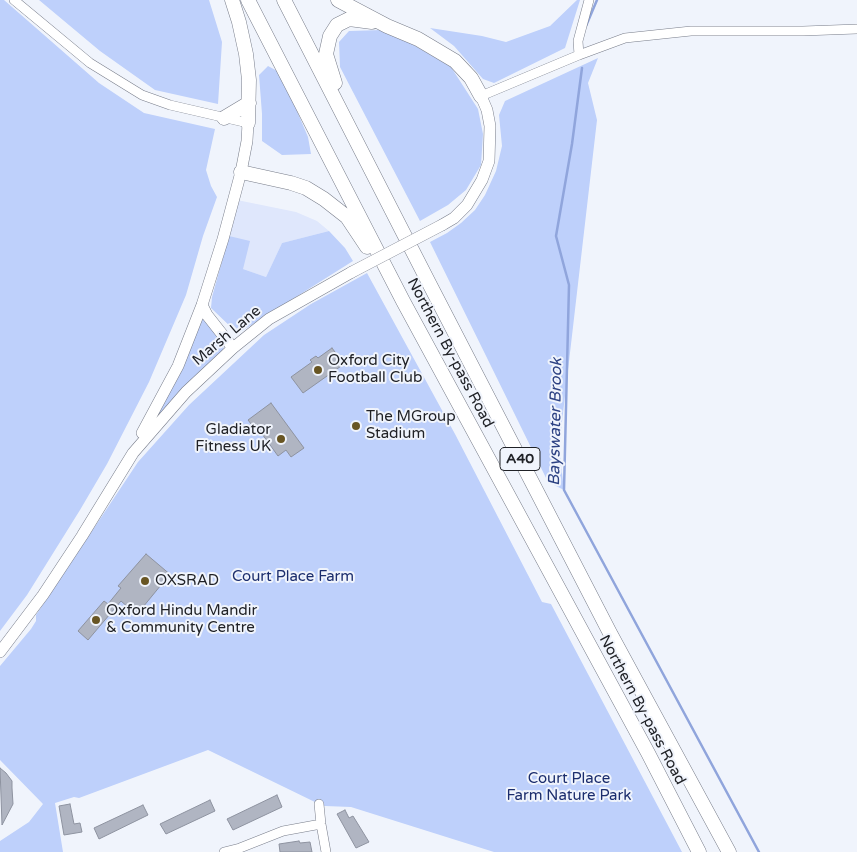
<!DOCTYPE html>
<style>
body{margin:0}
canvas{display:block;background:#f0f4fc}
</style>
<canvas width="857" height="852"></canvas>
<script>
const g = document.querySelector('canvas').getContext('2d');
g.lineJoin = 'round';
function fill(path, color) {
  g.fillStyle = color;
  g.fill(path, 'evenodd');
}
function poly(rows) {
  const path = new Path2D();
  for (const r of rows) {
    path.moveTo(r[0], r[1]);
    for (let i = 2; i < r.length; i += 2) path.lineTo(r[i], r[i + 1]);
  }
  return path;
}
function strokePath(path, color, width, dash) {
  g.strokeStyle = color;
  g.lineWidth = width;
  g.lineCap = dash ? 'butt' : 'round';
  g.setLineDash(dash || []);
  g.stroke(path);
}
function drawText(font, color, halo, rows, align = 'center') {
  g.font = font + ' "Varela Round",sans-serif';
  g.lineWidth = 4;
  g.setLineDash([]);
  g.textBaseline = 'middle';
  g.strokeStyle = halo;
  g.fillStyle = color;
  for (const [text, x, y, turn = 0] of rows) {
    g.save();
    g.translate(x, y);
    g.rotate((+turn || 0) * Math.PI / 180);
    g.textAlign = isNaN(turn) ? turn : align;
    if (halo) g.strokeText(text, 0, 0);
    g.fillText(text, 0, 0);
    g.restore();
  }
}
const built = poly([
 [237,200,296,212,317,221,329,231,282,243,266,277,243,269,229,236]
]);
const green = poly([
 [0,0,4,0,99,83,144,113,215,129,206,170,211,186,217,197,203,236,186,295,149,382,107,464,80,510,27,595,0,631],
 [39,0,209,0,222,42,218,104,155,90,100,51],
 [577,0,580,0,565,48,494,83,483,79,454,46,430,28,482,36,506,42,550,26],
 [382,30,412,44,451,67,478,109,483,134,481,165,466,190,448,205,420,221,340,67,339,42,349,31],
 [598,58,588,83,597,120,560,439,558,438,564,490,548,482,430,242,447,233,461,223,475,210,485,195,496,171,502,146,499,115,505,101],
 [268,66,281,73,308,137,311,154,282,155,262,141,262,114,259,75],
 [329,231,345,248,353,261,242,331,234,330,211,308,212,297,229,236,250,241,243,269,266,277,282,243],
 [367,273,455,434,542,602,551,604,682,852,494,852,351,807,325,806,319,804,208,750,79,798,74,797,55,803,63,852,0,852,0,841,29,822,43,804,0,760,0,666,31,629,36,621,36,615,138,462,189,405,264,335,311,304],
 [202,318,224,343,223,352,156,418]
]);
const stream = poly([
 [586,26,597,0],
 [582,68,572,144,556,236,569,285,564,490,759,852]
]);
const building = poly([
 [332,348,344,364,303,393,291,377,312,362,310,360,316,356,318,358,332,348],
 [271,403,304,448,291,457,286,450,278,456,257,427,255,429,248,420,271,403],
 [146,554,172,576,163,587,161,585,143,607,144,608,138,616,121,601,88,640,78,631,104,601,108,604,121,588,118,586,146,554],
 [0,768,6,773,12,781,12,788,13,804,2,825,0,768],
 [277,795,282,807,233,830,227,819,277,795],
 [210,800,215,811,166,834,160,824,210,800],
 [70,804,74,824,80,823,82,832,64,835,59,806,70,804],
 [143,805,148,815,99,839,94,828,143,805],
 [345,810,349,818,353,816,369,842,356,848,337,814,345,810],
 [299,841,300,843,310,842,312,852,280,852,279,844,299,841]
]);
const minor = poly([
 [14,0,90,63,142,95,170,105,248,123],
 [579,55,578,41,589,0],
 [481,96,579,55,625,38,691,31,803,31,857,29],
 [319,804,321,824,326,852],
 [224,852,240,848,283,831,321,824]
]);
const major = poly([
 [442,225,454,218,467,205,482,180,489,161,490,126,487,110,481,96],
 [202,305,207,315,233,348],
 [142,433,178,366,202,305,223,239,241,172,247,141,248,123],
 [0,652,43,595,82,536,133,453,186,392,233,348,269,319,352,272]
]);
const highway = poly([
 [232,0,239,22,246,54,249,80,248,123],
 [248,0,403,301,648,753,699,852],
 [284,0,430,285,610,633,729,852],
 [338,0,387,26,418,39,455,61,471,78,481,96],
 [335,83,326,54,330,36,337,25,349,19,372,22],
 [224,118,249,103],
 [241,172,291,183,306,188,324,199,347,217,367,247]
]);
const majorBridge = poly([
 [352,272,442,225]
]);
const markers = [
 [318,370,5,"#685523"],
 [356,426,5,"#685523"],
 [281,439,5,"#685523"],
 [145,581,5,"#685523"],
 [96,620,5,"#685523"]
];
const shields = [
 [520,459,40]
];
const shieldNames = [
 ["A40",520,459]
];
const streetNames = [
 ["Marsh Lane",227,336,-40],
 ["Northern By-pass Road",450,353,62],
 ["Northern By-pass Road",642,710,62]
];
const poiNames = [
 ["Oxford City",328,361],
 ["Football Club",328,378],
 ["The MGroup",366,417],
 ["Stadium",366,434],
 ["Gladiator",271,430,"right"],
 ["Fitness UK",271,447,"right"],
 ["OXSRAD",155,581],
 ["Oxford Hindu Mandir",106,611],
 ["& Community Centre",106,628]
];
const parkNames = [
 ["Court Place Farm",293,577],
 ["Court Place",569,779],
 ["Farm Nature Park",569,796]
];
const waterNames = [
 ["Bayswater Brook",556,422,-89]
];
fill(built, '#dfe7fc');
fill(green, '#bed0fb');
strokePath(stream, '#90a5dc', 2.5);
fill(building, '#b0b5c2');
strokePath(building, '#8e93a0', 1);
strokePath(minor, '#787d8a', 10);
strokePath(major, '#787d8a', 12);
strokePath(highway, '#787d8a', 15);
strokePath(minor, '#fff', 9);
strokePath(major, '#fff', 11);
strokePath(highway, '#fff', 14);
strokePath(majorBridge, '#787d8a', 12, []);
strokePath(majorBridge, '#fff', 11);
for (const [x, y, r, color] of markers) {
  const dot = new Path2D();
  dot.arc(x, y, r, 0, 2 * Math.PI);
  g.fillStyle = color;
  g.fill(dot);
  strokePath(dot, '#f0f4fc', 2);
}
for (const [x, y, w] of shields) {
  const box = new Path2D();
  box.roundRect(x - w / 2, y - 11.5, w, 23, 4);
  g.fillStyle = '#f0f4fc';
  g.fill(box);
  strokePath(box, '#202227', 1);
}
drawText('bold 14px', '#202227', null, shieldNames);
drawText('15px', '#202227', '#f0f4fc', streetNames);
drawText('15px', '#202227', '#f0f4fc', poiNames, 'left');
drawText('15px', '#1b2d6d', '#f0f4fc', parkNames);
drawText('italic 16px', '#2d4283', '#f0f4fc', waterNames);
</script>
